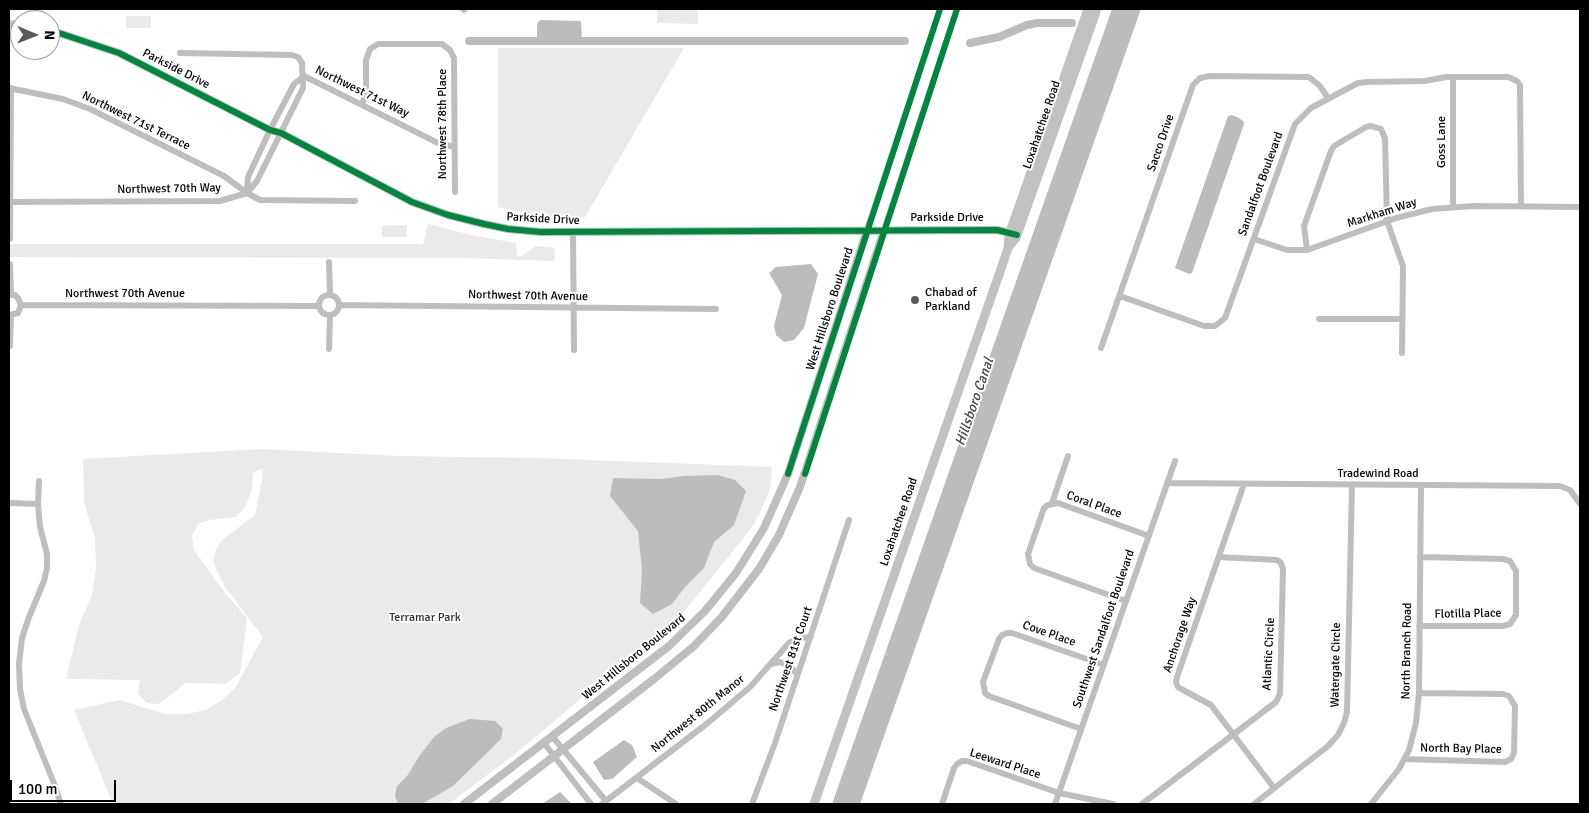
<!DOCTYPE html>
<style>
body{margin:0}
#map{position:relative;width:1589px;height:813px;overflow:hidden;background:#fff;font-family:Signika,sans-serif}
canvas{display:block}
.frame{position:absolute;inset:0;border:10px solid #000;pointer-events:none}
.north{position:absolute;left:10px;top:10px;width:50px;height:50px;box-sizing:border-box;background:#fff;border:1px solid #999;border-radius:50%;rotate:91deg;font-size:14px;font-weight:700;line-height:20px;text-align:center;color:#000}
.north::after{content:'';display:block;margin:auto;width:18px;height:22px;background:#595959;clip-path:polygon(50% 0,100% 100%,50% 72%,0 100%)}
.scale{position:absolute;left:10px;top:780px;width:106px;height:22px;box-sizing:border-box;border:2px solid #000;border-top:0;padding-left:6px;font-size:15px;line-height:18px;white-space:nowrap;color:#000;-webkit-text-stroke:4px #fff;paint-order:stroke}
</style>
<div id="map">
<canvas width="1589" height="813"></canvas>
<div class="frame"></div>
<div class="north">N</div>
<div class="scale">100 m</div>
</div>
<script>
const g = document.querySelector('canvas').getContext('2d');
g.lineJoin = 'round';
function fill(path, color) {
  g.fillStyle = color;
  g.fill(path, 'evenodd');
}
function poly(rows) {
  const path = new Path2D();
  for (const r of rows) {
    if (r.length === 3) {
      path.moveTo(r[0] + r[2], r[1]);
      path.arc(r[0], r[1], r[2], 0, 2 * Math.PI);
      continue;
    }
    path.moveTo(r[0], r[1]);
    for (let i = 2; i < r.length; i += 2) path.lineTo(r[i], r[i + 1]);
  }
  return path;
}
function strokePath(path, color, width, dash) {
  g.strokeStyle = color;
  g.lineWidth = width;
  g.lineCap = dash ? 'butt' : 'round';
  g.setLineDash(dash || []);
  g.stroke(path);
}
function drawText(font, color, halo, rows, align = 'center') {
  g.font = font + ' Signika,sans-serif';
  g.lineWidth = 4;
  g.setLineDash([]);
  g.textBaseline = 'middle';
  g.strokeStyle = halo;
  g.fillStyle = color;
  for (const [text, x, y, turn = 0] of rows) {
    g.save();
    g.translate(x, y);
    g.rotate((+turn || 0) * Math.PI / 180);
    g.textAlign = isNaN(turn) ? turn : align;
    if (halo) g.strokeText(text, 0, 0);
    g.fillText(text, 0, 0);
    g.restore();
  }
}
const green = poly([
 [657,9,698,9,698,24,657,23],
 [126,16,151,16,151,28,126,28],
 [498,48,684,48,585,217,540,216,498,207],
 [428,224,471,235,516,243,517,255,520,257,536,246,555,248,554,261,460,258,9,257,9,244,423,244],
 [407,225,407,237,382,237,382,226],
 [262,449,398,456,538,458,772,467,770,490,754,525,670,629,636,658,589,692,515,754,449,804,113,804,74,710,120,700,164,714,187,714,206,710,222,700,236,687,263,637,225,587,213,562,216,549,223,539,255,515,262,481,263,468,253,473,252,490,245,507,236,517,209,520,198,524,192,536,194,550,225,593,247,618,240,673,226,684,186,683,159,704,146,703,138,693,140,680,66,679,79,625,92,595,96,568,95,539,84,502,83,459]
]);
const water = poly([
 [1112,9,1141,9,860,804,832,804],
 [540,20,581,21,582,41,537,41,537,24],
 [1232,115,1239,118,1244,122,1244,124,1192,273,1189,274,1175,268,1228,116],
 [811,264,818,274,804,328,794,340,784,342,776,335,774,326,782,295,769,273,776,267],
 [718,475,735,480,746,491,734,525,714,542,704,568,685,587,672,604,653,614,640,603,642,570,638,531,610,496,613,478,661,479,684,476],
 [470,719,495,721,503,729,501,739,453,786,422,804,398,804,395,796,397,786,407,776,420,755,434,737,446,728],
 [624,740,632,745,637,757,612,779,604,780,593,762],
 [560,792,572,804,542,804]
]);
const canal = poly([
 [469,41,905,41],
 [970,43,999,37,1027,25,1037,23,1072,23]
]);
const minor = poly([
 [463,9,464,10],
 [180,53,292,55,298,57,302,63,303,88,257,181,247,193],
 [304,76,436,142,454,147],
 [9,88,63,99,90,109,224,176,247,193],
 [362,105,366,92,366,60,370,49,378,44,442,44,450,50,454,58,455,192],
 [247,193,248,177,270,130,294,84,304,76],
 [10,202,220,201,247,193,260,200,355,201],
 [1453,207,1453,77],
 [867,230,940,9],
 [884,230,957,9],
 [573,232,574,350],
 [10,239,11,88],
 [1254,239,1287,250,1307,250,1396,218,1432,209,1474,206,1580,207],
 [1307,250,1304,226,1331,151,1334,146,1366,127,1371,126,1381,129,1385,138,1387,221,1403,266,1402,353],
 [329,262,330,294],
 [10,264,11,294],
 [329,305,10],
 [9,295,15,295,18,298,21,305,18,313,9,315],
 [1120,296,1204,326,1215,326,1225,318,1295,124,1311,108,1358,83,1367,82,1425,81,1446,77,1508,77,1517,81,1520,85,1521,206],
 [21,305,318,306],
 [339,305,716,309],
 [1319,319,1402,319],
 [10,346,11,316],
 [1101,348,1193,85,1200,78,1210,76,1309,77,1320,86,1328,98],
 [329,349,330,316],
 [39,481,38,504,40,527,47,554,47,568,44,581,29,617,22,638,19,664,20,689,24,709,53,781,61,804],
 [1167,483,1560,486,1570,490,1580,504],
 [1244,484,1177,677,1176,682,1178,687,1183,690,1211,705,1274,788],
 [9,503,38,504],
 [1052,503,1068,456],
 [1126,601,1034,568,1030,564,1028,554,1044,508,1048,505,1058,503,1149,536],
 [1419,626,1503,626,1510,624,1516,615,1516,571,1510,561,1503,559,1420,557],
 [771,664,780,662,790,666,797,674],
 [1081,729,989,696,985,693,983,682,999,639,1002,635,1007,633,1012,633,1104,665],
 [552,736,606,801],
 [544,743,591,804],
 [1404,759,1505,762,1511,759,1514,753,1515,706,1509,696,1503,694,1419,693],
 [637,778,676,804],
 [602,804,709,722,750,687,789,643,799,638,811,637],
 [752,804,775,743,849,520],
 [942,804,954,768,957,764,962,761,967,761,1059,793,1113,804],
 [1055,804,1175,461],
 [1142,804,1276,702,1280,694,1283,569,1281,563,1277,560,1219,557],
 [1254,804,1328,746,1338,735,1344,723,1347,712,1352,485],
 [1371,804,1399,769,1409,750,1416,723,1419,693,1421,485]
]);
const tertiary = poly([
 [9,24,20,26],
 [50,30,119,53,270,130,281,133,412,202,448,215,484,224,508,229,541,232,997,230,1015,234],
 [464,804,669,646,705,611,736,573,764,528,788,474,867,230],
 [492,804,654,679,693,647,721,618,759,569,779,535,800,487,884,230]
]);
const secondary = poly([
 [1008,248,1016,238,1097,9],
 [814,804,1001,269,1008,248,1009,235,1088,9]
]);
const cycleway = poly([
 [50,30,119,53,270,130,281,133,412,202,448,215,484,224,508,229,541,232,997,230,1017,235],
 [788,474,940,9],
 [805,474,957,9]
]);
const markers = [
 [915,300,5,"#595959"]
];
const streetNames = [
 ["Parkside Drive",176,69,27],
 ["Northwest 71st Way",362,92,26],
 ["Northwest 71st Terrace",136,121,26],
 ["Northwest 78th Place",443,124,-90],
 ["Loxahatchee Road",1042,125,-71],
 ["Goss Lane",1442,142,-90],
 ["Sacco Drive",1161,143,-71],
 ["Sandalfoot Boulevard",1261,184,-70],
 ["Northwest 70th Way",169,189,-1],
 ["Markham Way",1382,213,-18],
 ["Parkside Drive",947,218],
 ["Parkside Drive",543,219,3],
 ["Northwest 70th Avenue",125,294],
 ["Northwest 70th Avenue",528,296,1],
 ["West Hillsboro Boulevard",830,309,-72],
 ["Tradewind Road",1378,474],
 ["Coral Place",1094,505,20],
 ["Loxahatchee Road",899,522,-71],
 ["Flotilla Place",1468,614,-1],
 ["Southwest Sandalfoot Boulevard",1104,629,-71],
 ["Cove Place",1049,634,19],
 ["Anchorage Way",1180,635,-71],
 ["North Branch Road",1407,651,-89],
 ["Atlantic Circle",1269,654,-87],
 ["West Hillsboro Boulevard",634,657,-39],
 ["Northwest 81st Court",791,659,-71],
 ["Watergate Circle",1336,665,-89],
 ["Northwest 80th Manor",698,714,-39],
 ["North Bay Place",1461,749,1],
 ["Leeward Place",1005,764,18]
];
const poiNames = [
 ["Chabad of",925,293],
 ["Parkland",925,307]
];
const parkNames = [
 ["Terramar Park",425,618]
];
const waterNames = [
 ["Hillsboro Canal",975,402,-71]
];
fill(green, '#eaeaea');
fill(water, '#bcbcbc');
strokePath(canal, '#bcbcbc', 8);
strokePath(minor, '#bebebe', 6);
strokePath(tertiary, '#bebebe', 8);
strokePath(secondary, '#c1c1c1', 9);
strokePath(cycleway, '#00873e', 6);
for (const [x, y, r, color] of markers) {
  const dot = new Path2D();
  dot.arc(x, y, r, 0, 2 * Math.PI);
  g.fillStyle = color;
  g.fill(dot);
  strokePath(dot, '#fff', 2);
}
drawText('12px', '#000', '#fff', streetNames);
drawText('12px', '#000', '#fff', poiNames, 'left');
drawText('12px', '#2f2f2f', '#fff', parkNames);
drawText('italic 14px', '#404040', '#fff', waterNames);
</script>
